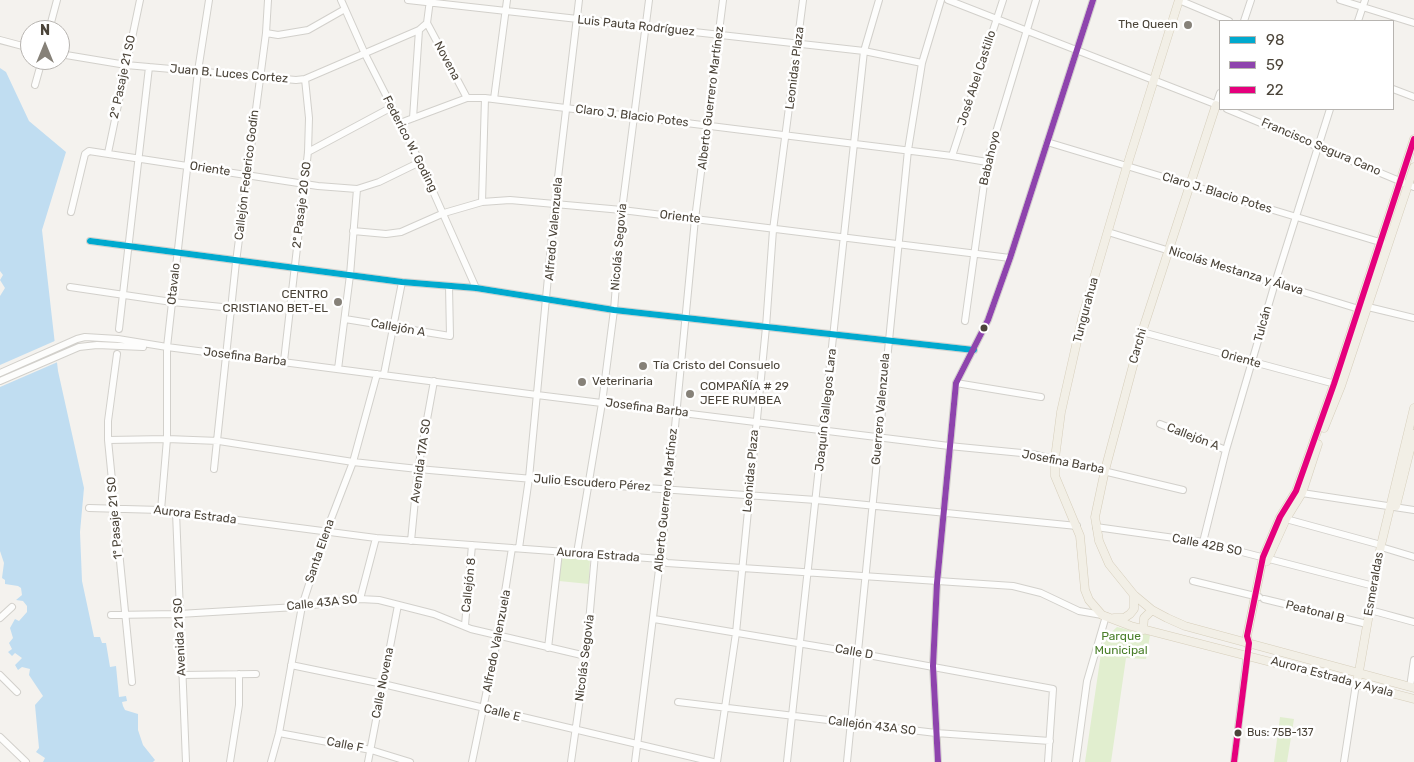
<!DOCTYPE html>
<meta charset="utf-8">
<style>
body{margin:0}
#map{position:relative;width:1414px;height:762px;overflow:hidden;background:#f4f2ee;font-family:Rubik,sans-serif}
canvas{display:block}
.legend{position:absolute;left:1219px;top:20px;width:175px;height:90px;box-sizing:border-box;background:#fff;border:1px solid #b7b4b0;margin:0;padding:6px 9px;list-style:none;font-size:15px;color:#4b4439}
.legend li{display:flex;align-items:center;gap:10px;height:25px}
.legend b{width:25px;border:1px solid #b7b4b0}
.north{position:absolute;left:20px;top:20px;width:50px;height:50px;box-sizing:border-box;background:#fff;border:1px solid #b7b4b0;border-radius:50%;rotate:0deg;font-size:14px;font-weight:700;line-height:20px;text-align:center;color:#4b4439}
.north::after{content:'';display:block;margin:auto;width:18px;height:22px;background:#868178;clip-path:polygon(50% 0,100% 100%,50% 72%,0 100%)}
</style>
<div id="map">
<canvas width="1414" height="762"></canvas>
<ul class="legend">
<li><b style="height:6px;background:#00a9ce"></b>98</li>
<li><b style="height:6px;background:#8e44ad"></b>59</li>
<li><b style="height:6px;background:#e5007d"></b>22</li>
</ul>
<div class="north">N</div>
</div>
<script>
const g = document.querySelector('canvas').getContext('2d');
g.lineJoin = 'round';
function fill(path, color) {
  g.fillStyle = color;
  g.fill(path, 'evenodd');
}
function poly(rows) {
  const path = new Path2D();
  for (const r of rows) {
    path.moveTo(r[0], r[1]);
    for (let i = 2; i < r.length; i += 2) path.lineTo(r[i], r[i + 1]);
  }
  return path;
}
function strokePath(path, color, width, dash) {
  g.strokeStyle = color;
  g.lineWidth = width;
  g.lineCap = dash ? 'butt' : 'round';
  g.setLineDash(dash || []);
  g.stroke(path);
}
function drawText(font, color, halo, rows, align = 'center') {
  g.font = font + ' Rubik,sans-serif';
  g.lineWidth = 5;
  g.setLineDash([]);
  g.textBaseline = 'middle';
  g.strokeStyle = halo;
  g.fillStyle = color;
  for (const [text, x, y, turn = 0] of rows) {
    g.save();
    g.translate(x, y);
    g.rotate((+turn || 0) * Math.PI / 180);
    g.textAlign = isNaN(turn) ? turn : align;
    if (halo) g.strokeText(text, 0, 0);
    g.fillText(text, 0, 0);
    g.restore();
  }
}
const green = poly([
 [561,556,590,558,589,584,559,581],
 [1117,627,1150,635,1146,659,1126,658,1111,762,1085,762,1103,640],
 [1280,717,1294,719,1287,762,1274,762]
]);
const water = poly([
 [0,68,6,72,29,121,66,152,42,230,58,371,84,488,80,532,82,581,94,637,100,637,102,643,106,643,110,667,116,666,119,697,126,696,127,701,122,702,123,706,125,710,138,714,138,730,143,745,155,760,153,762,43,762,45,758,36,752,39,748,35,705,43,696,29,675,30,669,22,667,18,670,15,665,22,658,15,653,12,656,8,652,12,649,9,643,13,638,10,628,15,619,19,621,27,612,27,606,23,601,16,600,22,595,21,588,18,586,5,584,5,580,2,578,4,563,0,551,0,296,5,288,0,280,3,275,0,271]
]);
const pier = poly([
 [57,340,60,361,0,387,0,365]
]);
const minor = poly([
 [341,0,365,54,420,162,476,288],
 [408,0,864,51,922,63],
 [948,0,1220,106],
 [1179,0,1229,21],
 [1340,0,1414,23],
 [1244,21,1251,0],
 [1358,21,1365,0],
 [427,23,467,98],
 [49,30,57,0],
 [266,33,278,35,308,30,345,9],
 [0,40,30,48],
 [60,54,126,65,296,80,305,79,419,30],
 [35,85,42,60],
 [1393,89,1414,97],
 [494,99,507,0],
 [1216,105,1220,93],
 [1227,109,1414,187],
 [413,118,419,30,427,23,430,0],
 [400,123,467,98,485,98,952,156,987,162],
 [1047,142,1383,243],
 [308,152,392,107],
 [108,153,140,0],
 [952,156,1003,0],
 [482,202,485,98],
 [71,212,85,154,89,151,318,186,357,189,379,182,420,162],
 [353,231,386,234,401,232,444,213,482,202,510,200,622,210,1010,258],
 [1108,232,1362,310],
 [90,241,402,282,476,288,614,310,974,350],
 [70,287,172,302,232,308],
 [1364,306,1414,318],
 [345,319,450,336,449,286],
 [965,321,987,162,1036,0],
 [119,329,149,67],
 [1142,332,1339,385],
 [117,354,108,421,108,440,132,682],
 [284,361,308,152,309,118,305,79],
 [338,369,350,275,357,189],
 [0,373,77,339,85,337,118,339,167,347,537,395,949,446,1032,454,1183,490],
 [384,374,402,282],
 [0,381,79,347,97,345,143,347],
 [956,383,1041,397],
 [1160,424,1226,450],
 [108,440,167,439,219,441,353,462,418,469,590,484,816,500,1077,526],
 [214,469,236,262,266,33,268,0],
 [1302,493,1414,510],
 [89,508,161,510,376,538,661,559,667,563,1013,586,1041,593,1079,611,1102,615],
 [161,510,167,439,167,347,198,71,209,0],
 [176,512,186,762],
 [1286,519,1381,545],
 [1096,527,1203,542,1374,586],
 [411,541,418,469,434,381],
 [1203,542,1226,450,1275,283,1330,109],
 [1381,547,1414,557],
 [519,548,529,478,555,203,579,0],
 [577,553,602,403,614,310,622,210,649,0],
 [1193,581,1259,597],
 [360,599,376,538],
 [1264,599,1367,624],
 [1370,610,1414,622],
 [111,615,179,614,296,607,360,599,379,600,434,614,471,629,586,656],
 [0,618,12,607],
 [654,619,857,653,1053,689,1048,762],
 [465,625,472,545],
 [548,648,559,552],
 [291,665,383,684,713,762],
 [0,675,17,692],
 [182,675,256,674],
 [1410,687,1414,660],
 [678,702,936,733,1050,741],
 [279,733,371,750,410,762],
 [0,737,26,762],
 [230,762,239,705,239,674],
 [271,762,279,733,302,606,326,532,353,462,377,374],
 [368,762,398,605],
 [472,762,498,636,512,548],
 [571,762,586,656,595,554],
 [635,762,669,489,695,219,723,0],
 [717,762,736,633,766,327,773,230,803,0],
 [787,762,864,51,879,0],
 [847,762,908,150,922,63,941,0],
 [938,762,933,666,937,583,956,383,988,320,1010,258,1093,0],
 [1076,762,1087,681,1106,616],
 [1234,762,1247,655],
 [1344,762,1356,684]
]);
const major = poly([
 [1179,0,1127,166,1082,319,1061,412,1055,458,1055,476,1080,536,1085,590,1089,600,1102,615,1131,626,1414,699],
 [1216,105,1142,332,1105,470,1095,517,1099,541,1109,564,1134,595,1152,610,1167,618,1185,626,1414,688],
 [1324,428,1341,386,1414,167],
 [1396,506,1414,434],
 [1267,561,1286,519,1302,493,1318,444],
 [1114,618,1124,618,1130,614,1134,609,1134,595],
 [1143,630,1144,618,1152,610],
 [1249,646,1247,636,1263,557,1280,517,1296,491,1334,384,1414,139],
 [1358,677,1381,545,1414,408]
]);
const bus1 = poly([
 [90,241,402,282,476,288,614,310,974,350]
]);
const bus2 = poly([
 [938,762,933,666,937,583,956,383,988,320,1010,258,1093,0]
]);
const bus3 = poly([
 [1234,762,1249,643,1247,636,1263,557,1280,517,1296,491,1334,384,1414,139]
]);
const markers = [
 [1188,25,5,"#868178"],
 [338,302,5,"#868178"],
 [984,328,4.5,"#4b4439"],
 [643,366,5,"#868178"],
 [582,382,5,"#868178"],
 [690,394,5,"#868178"],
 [1238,733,4.5,"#4b4439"]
];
const busNames = [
 ["Bus: 75B-137",1247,733]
];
const poiNames = [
 ["The Queen",1178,25,"right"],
 ["CENTRO",328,295,"right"],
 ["CRISTIANO BET-EL",328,309,"right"],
 ["Tía Cristo del Consuelo",653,366],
 ["Veterinaria",592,382],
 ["COMPAÑÍA # 29",700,387],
 ["JEFE RUMBEA",700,401]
];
const streetNames = [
 ["Luis Pauta Rodríguez",636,26,6],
 ["Novena",447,61,62],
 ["Leonidas Plaza",795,68,-83],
 ["Juan B. Luces Cortez",229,74,5],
 ["2° Pasaje 21 SO",123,77,-78],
 ["José Abel Castillo",977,78,-72],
 ["Alberto Guerrero Martínez",711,98,-83],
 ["Claro J. Blacio Potes",632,116,7],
 ["Federico W. Goding",410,144,63],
 ["Francisco Segura Cano",1321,147,23],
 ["Babahoyo",990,158,-77],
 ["Oriente",210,169,9],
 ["Callejón Federico Godín",247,175,-83],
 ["Claro J. Blacio Potes",1217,193,17],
 ["2º Pasaje 20 SO",302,205,-83],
 ["Oriente",680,217,7],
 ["Alfredo Valenzuela",554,229,-85],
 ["Nicolás Segovia",619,247,-85],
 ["Nicolás Mestanza y Álava",1236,271,17],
 ["Otavalo",174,284,-84],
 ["Tungurahua",1086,310,-75],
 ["Tulcán",1263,324,-75],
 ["Callejón A",398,328,10],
 ["Carchi",1138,346,-74],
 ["Josefina Barba",245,357,7],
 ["Oriente",1241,359,15],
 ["Josefina Barba",647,408,7],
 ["Guerrero Valenzuela",881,409,-85],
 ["Joaquín Gallegos Lara",826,410,-84],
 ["Callejón A",1193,437,21],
 ["Avenida 17A SO",421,461,-82],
 ["Josefina Barba",1063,462,11],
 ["Leonidas Plaza",751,471,-85],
 ["Julio Escudero Pérez",592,483,4],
 ["Alberto Guerrero Martínez",666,500,-84],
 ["Aurora Estrada",195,515,7],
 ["1º Pasaje 21 SO",115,518,-95],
 ["Calle 42B SO",1207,545,11],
 ["Santa Elena",320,551,-71],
 ["Aurora Estrada",598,555,4],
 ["Esmeraldas",1374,584,-80],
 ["Callejón 8",469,585,-84],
 ["Calle 43A SO",322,603,-6],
 ["Peatonal B",1315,612,14],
 ["Avenida 21 SO",180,637,-93],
 ["Alfredo Valenzuela",497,641,-79],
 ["Calle D",854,652,10],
 ["Nicolás Segovia",585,658,-83],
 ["Aurora Estrada y Ayala",1332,677,15],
 ["Calle Novena",383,683,-79],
 ["Calle E",502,713,14],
 ["Callejón 43A SO",872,726,7],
 ["Calle F",345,745,11]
];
const parkNames = [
 ["Parque",1121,637],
 ["Municipal",1121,651]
];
fill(green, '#e1eecf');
fill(water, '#c0ddf1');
fill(pier, '#f4f2ee');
strokePath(minor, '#d2d0cb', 8);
strokePath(major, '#d6cebb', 9);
strokePath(minor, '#fdfdfc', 6);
strokePath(major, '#f2efe6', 8);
strokePath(bus1, '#00a9ce', 6);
strokePath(bus2, '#8e44ad', 6);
strokePath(bus3, '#e5007d', 6);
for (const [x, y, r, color] of markers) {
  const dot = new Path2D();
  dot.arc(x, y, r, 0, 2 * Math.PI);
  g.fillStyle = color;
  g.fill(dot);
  strokePath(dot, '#fff', 2);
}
drawText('11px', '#4b4439', '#fff', busNames, 'left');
drawText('12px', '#4b4439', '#fff', poiNames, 'left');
drawText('12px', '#4b4439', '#fff', streetNames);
drawText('12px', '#4a7f2a', '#fff', parkNames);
</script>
